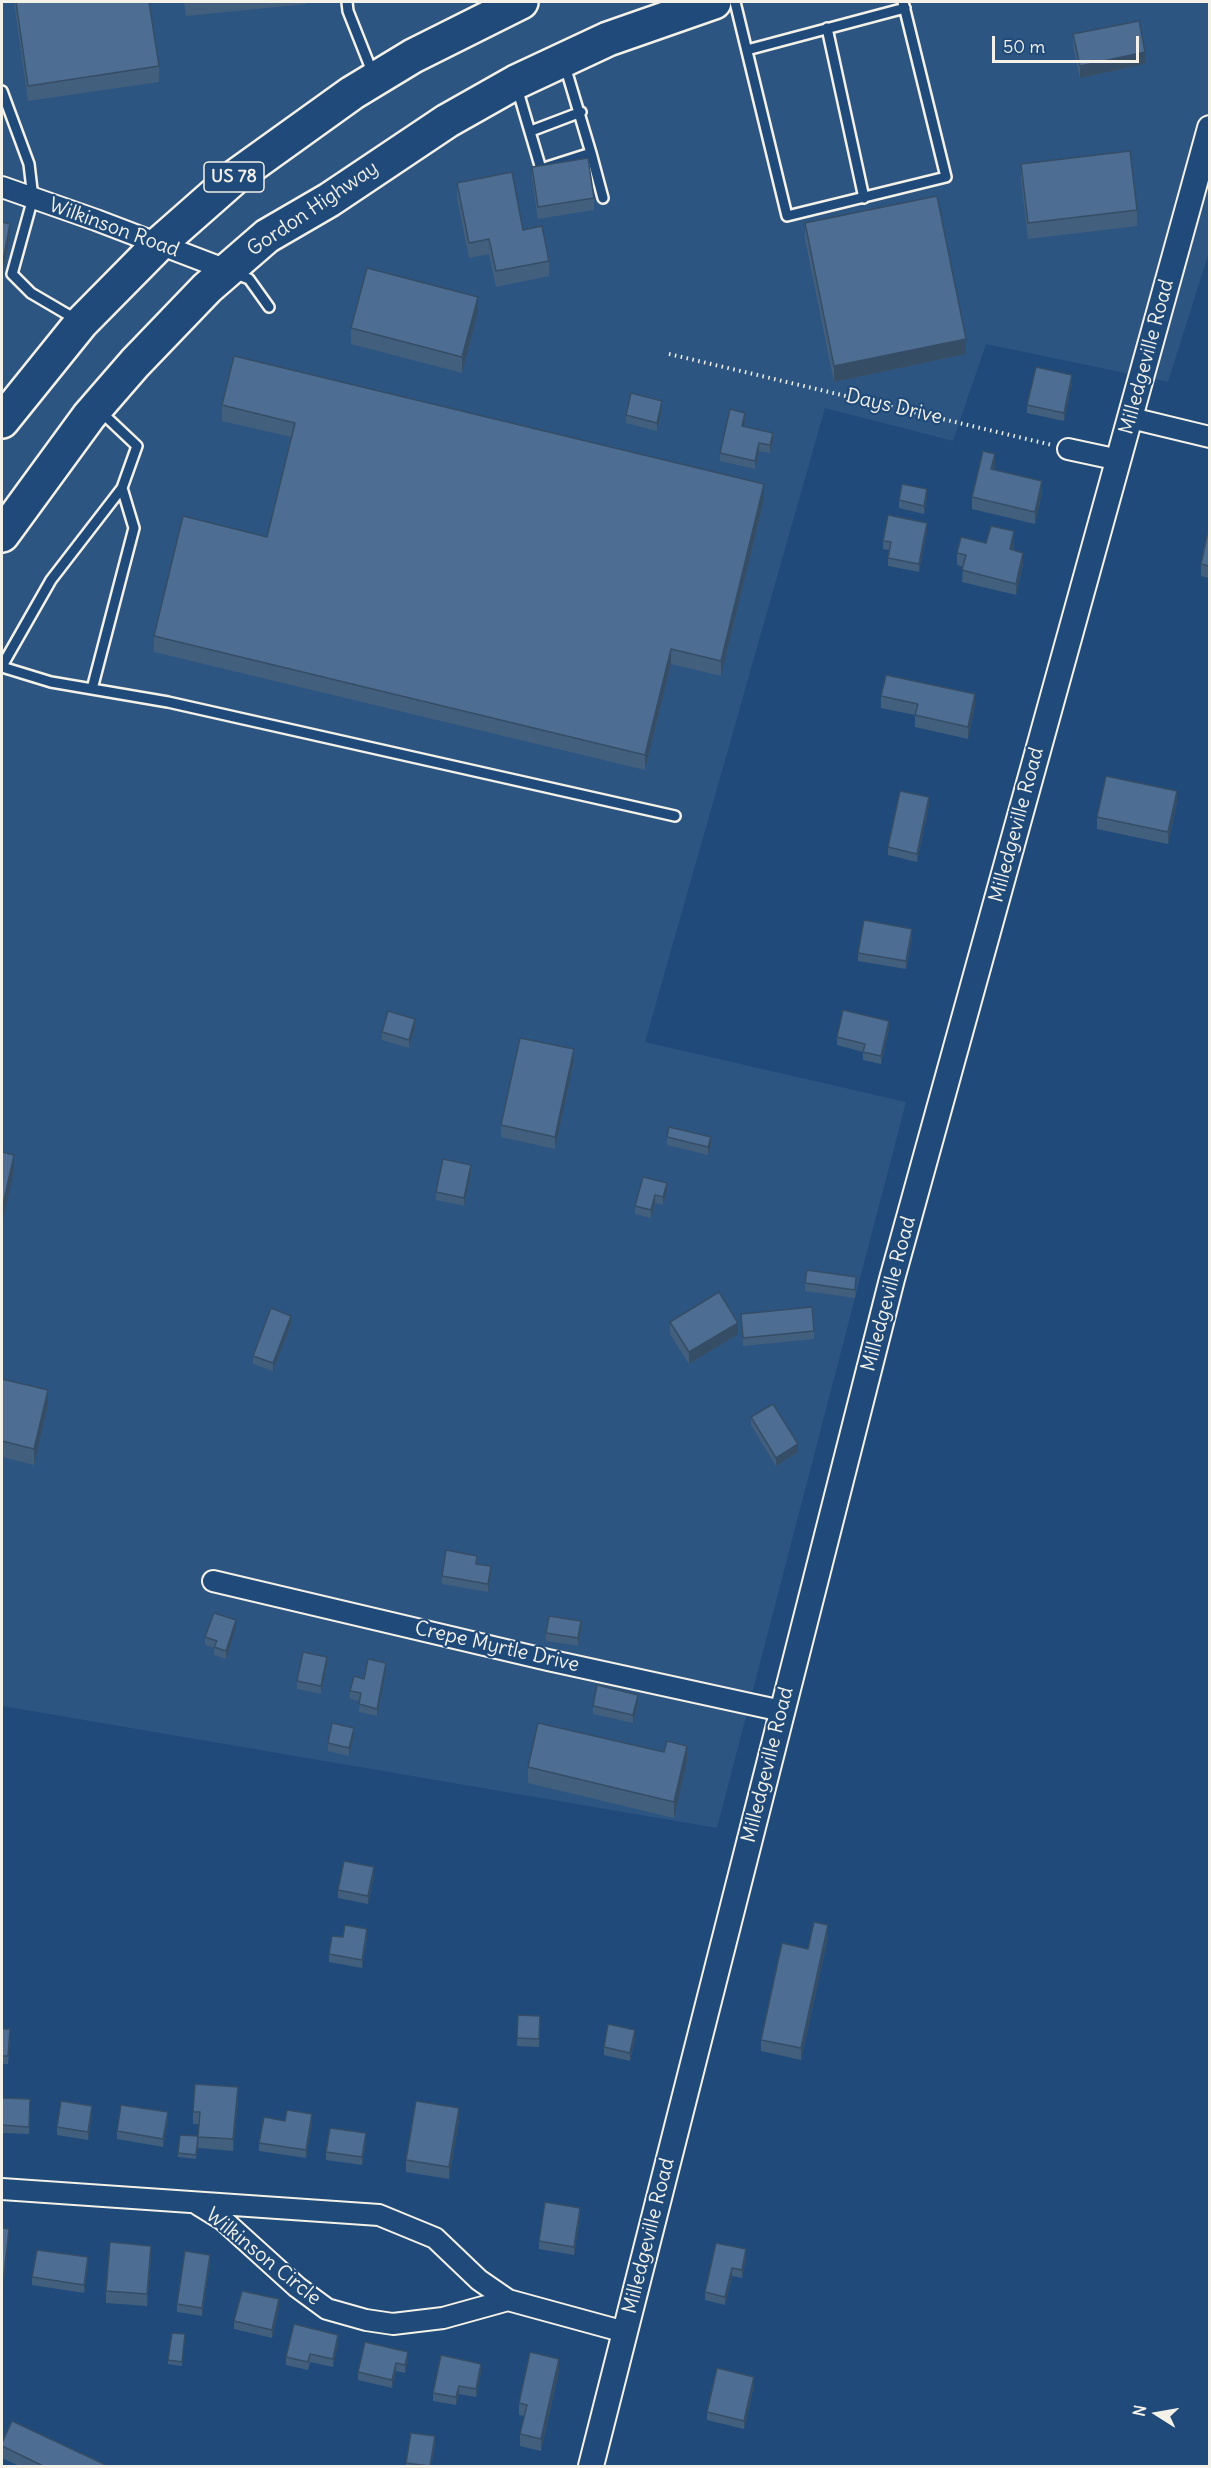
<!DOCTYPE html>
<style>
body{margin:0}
#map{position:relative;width:1211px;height:2468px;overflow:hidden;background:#1f4a7a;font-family:Delius,sans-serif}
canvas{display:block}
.frame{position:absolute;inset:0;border:3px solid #f4f1e8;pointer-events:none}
.north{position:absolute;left:1127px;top:2384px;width:60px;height:60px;-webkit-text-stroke:4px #1f4a7a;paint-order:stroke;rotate:281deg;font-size:16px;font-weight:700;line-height:24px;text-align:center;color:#f4f1e8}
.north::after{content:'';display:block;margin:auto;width:21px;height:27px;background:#f4f1e8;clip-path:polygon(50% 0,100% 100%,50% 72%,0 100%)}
.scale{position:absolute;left:992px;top:36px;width:147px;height:27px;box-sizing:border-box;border:3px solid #f4f1e8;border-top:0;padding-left:8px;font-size:18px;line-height:21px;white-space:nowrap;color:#f4f1e8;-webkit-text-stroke:4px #1f4a7a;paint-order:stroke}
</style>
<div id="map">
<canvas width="1211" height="2468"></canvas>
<div class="frame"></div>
<div class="north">N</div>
<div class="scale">50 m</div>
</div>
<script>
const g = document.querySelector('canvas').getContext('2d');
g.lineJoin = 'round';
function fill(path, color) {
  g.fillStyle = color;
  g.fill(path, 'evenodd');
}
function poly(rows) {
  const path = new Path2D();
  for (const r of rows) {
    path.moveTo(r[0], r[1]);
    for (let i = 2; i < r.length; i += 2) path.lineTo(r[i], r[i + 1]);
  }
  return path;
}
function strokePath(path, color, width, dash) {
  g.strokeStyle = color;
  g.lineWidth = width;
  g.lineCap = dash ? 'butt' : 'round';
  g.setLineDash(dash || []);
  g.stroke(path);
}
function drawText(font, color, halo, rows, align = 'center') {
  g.font = font + ' Delius,sans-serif';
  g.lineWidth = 4.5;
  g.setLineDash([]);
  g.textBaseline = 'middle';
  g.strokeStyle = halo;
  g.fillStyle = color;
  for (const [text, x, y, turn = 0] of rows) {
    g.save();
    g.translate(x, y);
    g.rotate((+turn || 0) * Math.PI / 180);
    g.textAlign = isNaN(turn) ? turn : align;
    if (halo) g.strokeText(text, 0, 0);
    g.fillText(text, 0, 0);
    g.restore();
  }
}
const built = poly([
 [2,2,1209,2,1209,252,1168,382,986,344,953,441,825,408,645,1042,906,1102,717,1828,2,1706]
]);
const path = poly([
 [669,354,1052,445]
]);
const service = poly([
 [347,2,348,11,373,74],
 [735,2,787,216,946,177,903,2],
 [827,28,864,198],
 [747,50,905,8],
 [517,88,541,169,591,153,565,66],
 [2,91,29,164,33,198,12,274,31,293,77,320],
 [531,131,581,112],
 [591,153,603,198],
 [234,273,249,279,269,307],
 [2,666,51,580,122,488],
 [2,667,51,682,168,702,675,816],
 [92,689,134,528,122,488,137,446,100,411]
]);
const minor = poly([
 [2,187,96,220,227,270],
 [1131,418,1210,437],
 [1068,449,1119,460],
 [213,1581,548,1660,782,1711],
 [2,2189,379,2215,435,2238,479,2280,508,2300,625,2332],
 [197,2204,223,2220,297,2287,327,2309,366,2320,393,2324,443,2318,508,2300]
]);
const tertiary = poly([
 [591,2466,892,1279,1210,128]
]);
const trunk = poly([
 [2,421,81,323,159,244,235,177,352,93,413,56,521,2],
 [2,535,89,416,135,363,207,288,267,236,329,200,447,121,516,82,608,39,714,2]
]);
const wall = poly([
 [14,2,149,2,159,66,159,82,28,101],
 [184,2,307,2,307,4,186,16],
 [1073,34,1145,64,1080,78,1073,46],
 [1021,164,1137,210,1137,226,1028,239,1021,180],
 [532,167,594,198,594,210,538,219,532,179],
 [457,183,549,261,549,276,496,287,489,254,469,258,457,198],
 [805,223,966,354,834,382,805,239],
 [478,313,462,373,351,344,351,328],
 [1072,383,1064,421,1027,413,1027,405],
 [222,405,764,500,721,676,671,664,645,770,154,652,154,636,267,537,291,437,222,421],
 [662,409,657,431,626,423,626,415],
 [745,421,743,427,773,441,770,453,759,451,755,469,720,461,720,453],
 [995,466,994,470,1042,493,1035,524,972,509,972,497],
 [927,497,924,514,899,508,899,500],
 [1209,527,1209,578,1201,576,1201,564],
 [927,531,919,572,888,566,888,558,889,550,883,549,883,541],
 [986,543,1014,543,1013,550,1023,564,1016,595,962,582,963,567,957,565,957,553],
 [881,696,975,706,968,739,915,727,915,715,881,708],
 [1177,802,1168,844,1097,829,1097,817],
 [929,805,917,862,888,855,888,847],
 [912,937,906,969,858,961,858,953],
 [415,1027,409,1048,382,1040,382,1032],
 [889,1029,881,1064,863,1060,863,1052,837,1045,837,1037],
 [574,1061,555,1149,501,1137,501,1125],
 [667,1137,711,1145,708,1155,667,1145],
 [471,1173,464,1206,436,1200,436,1192],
 [643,1177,667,1191,663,1205,655,1203,651,1218,635,1214,635,1206],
 [805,1283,856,1284,855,1298,805,1291],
 [741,1314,814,1331,814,1339,743,1346],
 [670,1322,738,1334,689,1364,670,1334],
 [291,1324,273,1371,253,1364,253,1356],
 [2,1379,48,1405,34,1465,2,1457],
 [751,1417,798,1452,776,1466,751,1425],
 [491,1574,488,1592,442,1584,442,1576],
 [236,1628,226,1659,214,1655,214,1648,205,1645,205,1637],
 [581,1629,578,1646,546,1641,546,1633],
 [327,1665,321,1694,297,1689,297,1681],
 [386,1671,377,1716,359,1712,360,1701,350,1699,350,1691,364,1679],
 [638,1703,633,1723,593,1714,593,1706],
 [354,1736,349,1756,328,1751,328,1743],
 [664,1752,687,1761,674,1818,528,1783,528,1767],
 [374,1875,368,1904,338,1898,338,1890],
 [343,1937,367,1937,362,1968,329,1962,329,1954],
 [828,1937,801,2060,761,2051,761,2040],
 [518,2015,540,2024,539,2047,517,2046],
 [2,2029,10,2037,8,2064,2,2064],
 [635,2038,630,2061,604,2055,604,2047],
 [2,2098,30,2099,29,2134,2,2133],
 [238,2099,233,2151,198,2148,199,2124,193,2124,193,2112],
 [92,2114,88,2140,57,2135,57,2127],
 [168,2120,163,2147,117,2139,117,2131],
 [459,2120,449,2179,406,2172,406,2160],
 [285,2121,312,2122,306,2158,259,2151,259,2143],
 [198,2140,196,2159,178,2157,178,2153],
 [366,2141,362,2165,326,2160,326,2152],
 [580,2216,574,2255,539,2249,539,2241],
 [716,2243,746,2257,742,2278,732,2276,725,2305,705,2300,705,2292],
 [151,2257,147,2306,106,2303,106,2291],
 [210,2263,202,2316,177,2312,177,2304],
 [88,2265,84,2293,32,2285,32,2277],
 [279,2307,272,2338,234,2329,234,2321],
 [185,2338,182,2366,168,2364,168,2360],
 [338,2343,333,2367,310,2362,308,2370,286,2365,286,2357],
 [408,2360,405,2373,396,2371,392,2388,358,2380,358,2372],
 [559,2371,541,2451,520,2446,520,2434,524,2416,519,2415,519,2403],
 [481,2372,476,2397,459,2394,456,2405,433,2401,433,2393],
 [754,2385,744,2429,707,2420,707,2412],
 [2,2443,108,2466,19,2466,2,2458],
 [435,2444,431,2466,406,2466,406,2463]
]);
const shadedWall = poly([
 [1145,52,1145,64,1080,78,1080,66],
 [10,224,10,236,2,278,2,266],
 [478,297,478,313,462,373,462,357],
 [966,339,966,354,834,382,834,366],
 [1072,375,1072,383,1064,421,1064,413],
 [662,401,662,409,657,431,657,423],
 [745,413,745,421,742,434,742,426],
 [773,433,773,441,770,453,770,445],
 [759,443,759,451,755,469,755,461],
 [995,454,995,466,991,481,991,469],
 [1042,481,1042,493,1035,524,1035,512],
 [764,484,764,500,721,676,721,661],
 [927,489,927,497,924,514,924,506],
 [927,523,927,531,919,572,919,564],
 [1014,531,1014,543,1010,561,1010,549],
 [1023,553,1023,564,1016,595,1016,584],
 [671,649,671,664,645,770,645,755],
 [975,694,975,706,968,739,968,727],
 [1177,791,1177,802,1168,844,1168,832],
 [929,797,929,805,917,862,917,854],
 [912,929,912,937,906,969,906,961],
 [415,1019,415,1027,409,1048,409,1040],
 [889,1021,889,1029,881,1064,881,1056],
 [574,1049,574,1061,555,1149,555,1137],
 [711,1137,711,1145,708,1155,708,1147],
 [14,1155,14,1171,2,1225,2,1209],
 [471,1165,471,1173,464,1206,464,1198],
 [667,1183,667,1191,663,1205,663,1197],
 [655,1195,655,1203,651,1218,651,1210],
 [291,1316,291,1324,273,1371,273,1363],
 [738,1323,738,1334,689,1364,689,1352],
 [48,1390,48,1405,34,1465,34,1449],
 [798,1444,798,1452,776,1466,776,1458],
 [491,1566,491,1574,488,1592,488,1584],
 [236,1620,236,1628,226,1659,226,1651],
 [581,1621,581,1629,578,1646,578,1638],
 [327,1657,327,1665,321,1694,321,1686],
 [386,1663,386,1671,377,1716,377,1709],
 [638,1695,638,1703,633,1723,633,1715],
 [354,1728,354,1736,349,1756,349,1748],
 [687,1746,687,1761,674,1818,674,1802],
 [374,1867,374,1875,368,1904,368,1896],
 [828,1925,828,1937,801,2060,801,2048],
 [367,1929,367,1937,362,1968,362,1960],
 [635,2030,635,2038,630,2061,630,2053],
 [238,2087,238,2099,233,2151,233,2139],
 [92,2106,92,2114,88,2140,88,2132],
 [459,2108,459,2120,449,2179,449,2167],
 [168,2112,168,2120,163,2147,163,2139],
 [312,2114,312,2122,306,2158,306,2150],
 [366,2133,366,2141,362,2165,362,2157],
 [580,2208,580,2216,574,2255,574,2247],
 [9,2229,9,2237,2,2299,2,2291],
 [151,2246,151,2257,147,2306,147,2294],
 [746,2249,746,2257,742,2278,742,2270],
 [210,2255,210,2263,202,2316,202,2308],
 [88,2257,88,2265,84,2293,84,2285],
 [732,2268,732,2276,725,2305,725,2297],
 [279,2299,279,2307,272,2338,272,2330],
 [338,2335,338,2343,333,2367,333,2359],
 [408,2352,408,2360,405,2373,405,2365],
 [559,2359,559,2371,541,2451,541,2439],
 [396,2363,396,2371,392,2388,392,2380],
 [481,2364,481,2372,476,2397,476,2389],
 [754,2377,754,2385,744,2429,744,2421],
 [459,2386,459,2394,456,2405,456,2397],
 [435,2436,435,2444,431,2466,430,2466]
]);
const building = poly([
 [16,2,149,2,159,66,28,86,16,2],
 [1139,21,1145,52,1080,66,1073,34,1139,21],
 [1130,151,1137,210,1028,223,1021,164,1130,151],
 [588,158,594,198,538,207,532,167,588,158],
 [512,172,523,230,542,226,549,261,496,271,489,239,469,243,457,183,512,172],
 [937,196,966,339,834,366,805,223,937,196],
 [2,222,10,224,2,266,2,222],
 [367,268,478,297,462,357,351,328,367,268],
 [234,356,764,484,721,661,671,649,645,755,154,636,183,516,267,537,295,423,222,405,234,356],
 [1036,367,1072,375,1064,413,1027,405,1036,367],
 [631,393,662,401,657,423,626,415,631,393],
 [730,409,745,413,742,426,773,433,770,445,759,443,755,461,720,453,730,409],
 [983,451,995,454,991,469,1042,481,1035,512,972,497,983,451],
 [902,484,927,489,924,506,899,500,902,484],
 [888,515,927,523,919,564,888,558,891,542,883,541,888,515],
 [991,526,1014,531,1010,549,1023,553,1016,584,962,570,966,555,957,553,961,537,986,543,991,526],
 [1209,527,1209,566,1201,564,1209,527],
 [886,675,975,694,968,727,915,715,918,704,881,696,886,675],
 [1106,776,1177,791,1168,832,1097,817,1106,776],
 [900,791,929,797,917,854,888,847,900,791],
 [864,920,912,929,906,961,858,953,864,920],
 [843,1010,889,1021,881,1056,863,1052,865,1044,837,1037,843,1010],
 [388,1011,415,1019,409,1040,382,1032,388,1011],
 [520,1038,574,1049,555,1137,501,1125,520,1038],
 [669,1127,711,1137,708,1147,667,1137,669,1127],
 [2,1152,14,1155,2,1209,2,1152],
 [443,1159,471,1165,464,1198,436,1192,443,1159],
 [643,1177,667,1183,663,1197,655,1195,651,1210,635,1206,643,1177],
 [807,1270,856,1277,855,1290,805,1283,807,1270],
 [719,1292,738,1323,689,1352,670,1322,719,1292],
 [812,1307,814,1331,743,1338,741,1314,812,1307],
 [271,1308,291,1316,273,1363,253,1356,271,1308],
 [2,1379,48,1390,34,1449,2,1441,2,1379],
 [773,1404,798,1444,776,1458,751,1417,773,1404],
 [446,1550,477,1556,476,1564,491,1566,488,1584,442,1576,446,1550],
 [214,1613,236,1620,226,1651,214,1647,217,1641,205,1637,214,1613],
 [549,1616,581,1621,578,1638,546,1633,549,1616],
 [303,1652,327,1657,321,1686,297,1681,303,1652],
 [368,1659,386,1663,377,1709,359,1704,361,1693,350,1691,354,1676,364,1679,368,1659],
 [597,1685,638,1695,633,1715,593,1706,597,1685],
 [332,1723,354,1728,349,1748,328,1743,332,1723],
 [538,1723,664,1752,667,1741,687,1746,674,1802,528,1767,538,1723],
 [344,1861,374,1867,368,1896,338,1890,344,1861],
 [814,1922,828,1925,801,2048,761,2040,782,1943,808,1949,814,1922],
 [345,1925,367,1929,362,1960,329,1954,332,1936,343,1937,345,1925],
 [518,2015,540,2016,539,2039,517,2038,518,2015],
 [608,2024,635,2030,630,2053,604,2047,608,2024],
 [2,2029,10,2029,8,2056,2,2056,2,2029],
 [195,2084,238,2087,233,2139,198,2137,200,2112,193,2112,195,2084],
 [2,2098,30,2099,29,2127,2,2125,2,2098],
 [61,2101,92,2106,88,2132,57,2127,61,2101],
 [416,2101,459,2108,449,2167,406,2160,416,2101],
 [121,2105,168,2112,163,2139,117,2131,121,2105],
 [287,2110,312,2114,306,2150,259,2143,264,2117,285,2121,287,2110],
 [330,2128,366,2133,362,2157,326,2152,330,2128],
 [180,2135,198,2136,196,2155,178,2153,180,2135],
 [545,2202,580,2208,574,2247,539,2241,545,2202],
 [2,2228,9,2229,2,2291,2,2228],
 [110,2242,151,2246,147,2294,106,2291,110,2242],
 [716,2243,746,2249,742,2270,732,2268,725,2297,705,2292,716,2243],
 [37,2250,88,2257,84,2285,32,2277,37,2250],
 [185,2251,210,2255,202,2308,177,2304,185,2251],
 [242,2291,279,2299,272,2330,234,2321,242,2291],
 [294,2324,338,2335,333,2359,310,2354,308,2362,286,2357,294,2324],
 [172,2333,185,2334,182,2362,168,2360,172,2333],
 [365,2342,408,2352,405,2365,396,2363,392,2380,358,2372,365,2342],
 [530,2352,559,2359,541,2439,520,2434,527,2405,519,2403,530,2352],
 [441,2355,481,2364,476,2389,459,2386,456,2397,433,2393,441,2355],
 [717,2368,754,2377,744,2421,707,2412,717,2368],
 [12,2421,108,2466,43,2466,2,2446,2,2443,12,2421],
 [411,2433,435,2436,430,2466,406,2463,411,2433]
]);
const shields = [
 [234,177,60]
];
const shieldNames = [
 ["US 78",234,177]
];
const streetNames = [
 ["Gordon Highway",313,209,-34],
 ["Wilkinson Road",114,228,20],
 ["Milledgeville Road",1147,357,-75],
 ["Days Drive",894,407,13],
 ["Milledgeville Road",1017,825,-75],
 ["Milledgeville Road",889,1294,-75],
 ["Crepe Myrtle Drive",497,1647,13],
 ["Milledgeville Road",768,1765,-76],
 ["Milledgeville Road",649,2236,-76],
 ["Wilkinson Circle",263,2257,39]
];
fill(built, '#2d5581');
strokePath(service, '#f4f1e8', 14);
strokePath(minor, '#f4f1e8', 24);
strokePath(tertiary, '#f4f1e8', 28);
strokePath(trunk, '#f4f1e8', 38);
strokePath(path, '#f4f1e8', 4, [1.5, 4.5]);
strokePath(service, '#1f4a7a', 9);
strokePath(minor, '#1f4a7a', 20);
strokePath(tertiary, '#1f4a7a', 24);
strokePath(trunk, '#1f4a7a', 33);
fill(wall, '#425f7e');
fill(shadedWall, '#364d66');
fill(building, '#4d6e92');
strokePath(building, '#364d66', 1.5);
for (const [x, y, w] of shields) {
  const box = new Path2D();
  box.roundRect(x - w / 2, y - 15, w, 30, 4.5);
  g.fillStyle = '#1f4a7a';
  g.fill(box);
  strokePath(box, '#f4f1e8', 1.5);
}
drawText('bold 18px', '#f4f1e8', null, shieldNames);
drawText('20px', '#f4f1e8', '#1f4a7a', streetNames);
</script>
